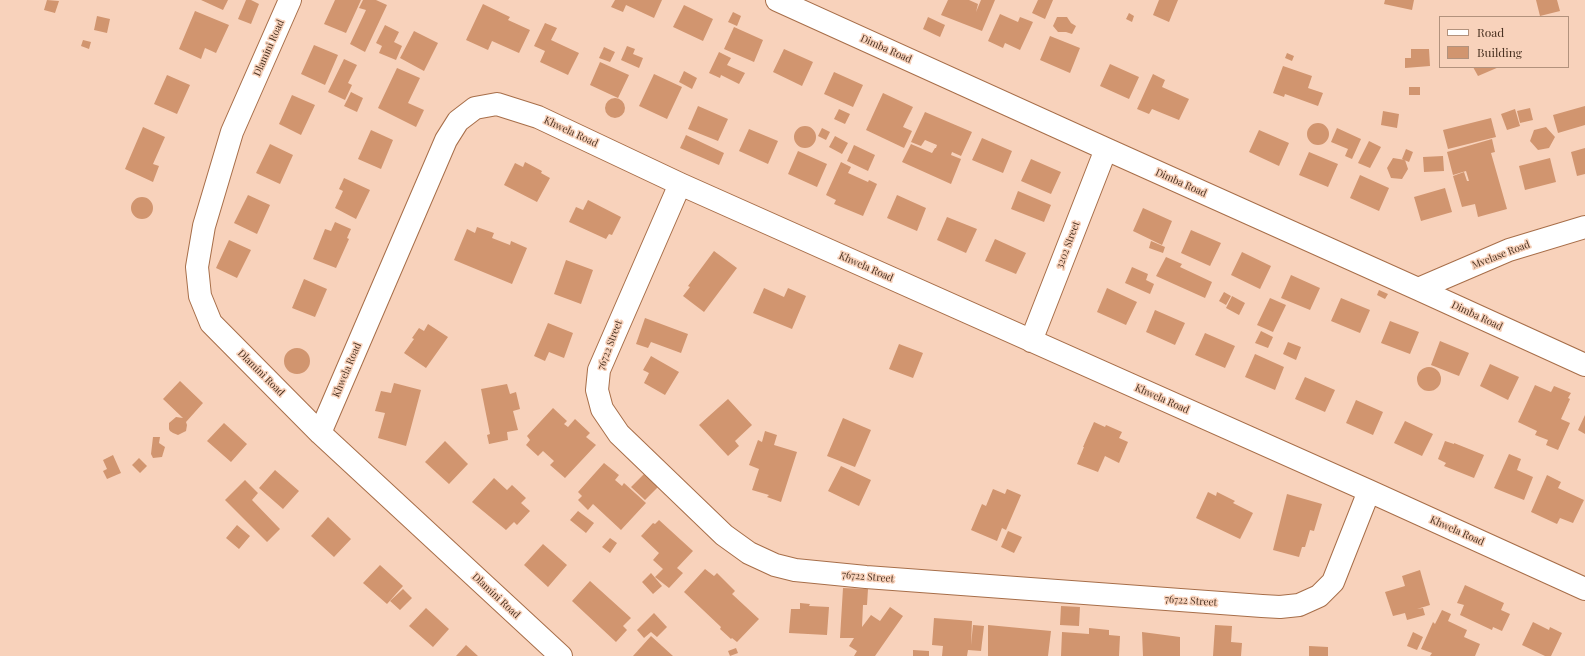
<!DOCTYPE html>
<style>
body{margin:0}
#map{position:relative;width:1585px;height:656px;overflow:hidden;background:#f8d2bb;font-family:"Playfair Display",serif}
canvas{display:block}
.legend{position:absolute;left:1439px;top:16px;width:130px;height:52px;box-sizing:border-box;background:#f8d2bb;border:1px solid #b2927d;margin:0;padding:5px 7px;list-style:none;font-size:12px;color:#493121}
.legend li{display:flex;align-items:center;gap:8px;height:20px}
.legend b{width:20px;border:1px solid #b2927d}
</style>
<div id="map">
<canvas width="1585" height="656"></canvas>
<ul class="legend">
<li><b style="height:5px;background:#fff"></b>Road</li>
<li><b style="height:11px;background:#d1956f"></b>Building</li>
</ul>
</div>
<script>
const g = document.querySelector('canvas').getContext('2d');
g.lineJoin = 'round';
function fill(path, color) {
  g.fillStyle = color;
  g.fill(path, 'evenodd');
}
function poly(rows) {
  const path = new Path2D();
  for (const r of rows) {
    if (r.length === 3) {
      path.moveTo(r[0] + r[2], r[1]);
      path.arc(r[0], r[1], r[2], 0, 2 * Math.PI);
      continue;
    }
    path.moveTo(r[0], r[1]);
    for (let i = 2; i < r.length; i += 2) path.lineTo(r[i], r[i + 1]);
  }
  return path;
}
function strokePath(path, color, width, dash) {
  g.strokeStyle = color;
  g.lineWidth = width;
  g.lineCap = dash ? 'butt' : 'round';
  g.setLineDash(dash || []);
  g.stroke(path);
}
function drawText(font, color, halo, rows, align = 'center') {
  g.font = font + ' "Playfair Display",serif';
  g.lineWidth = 3;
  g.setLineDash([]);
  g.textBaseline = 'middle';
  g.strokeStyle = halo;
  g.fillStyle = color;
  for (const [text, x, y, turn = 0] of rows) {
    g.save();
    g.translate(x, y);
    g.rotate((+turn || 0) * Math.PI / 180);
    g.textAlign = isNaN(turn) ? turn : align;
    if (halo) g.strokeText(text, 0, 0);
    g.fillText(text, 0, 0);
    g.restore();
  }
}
const building = poly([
 [47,0,59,1,55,13,44,10],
 [201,0,228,0,223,10],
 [246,0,251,0,259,4,251,24,238,19],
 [335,0,361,0,346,33,324,24],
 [363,0,376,0,387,5,365,52,350,44,366,10,359,8],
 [615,0,662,0,654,18,626,5,623,12,611,7],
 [948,0,969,0,978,4,976,12,981,0,995,0,982,31,941,15],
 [1038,0,1053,0,1045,19,1032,13],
 [1159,0,1178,0,1169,22,1153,15],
 [1385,0,1414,0,1412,10,1384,4],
 [1536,0,1557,0,1560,11,1540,16],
 [483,4,510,17,508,20,530,30,519,53,492,41,488,50,466,40],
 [684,5,713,19,703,41,673,27],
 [195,11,229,25,216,53,205,48,201,59,179,49],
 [733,12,741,16,737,26,728,22],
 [1129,13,1134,16,1132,22,1126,19],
 [1000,14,1018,22,1020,17,1033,22,1020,50,1005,43,1003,48,988,41],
 [97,16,110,19,107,33,94,30],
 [928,17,945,25,940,37,923,29],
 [1057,17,1067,17,1071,23,1076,26,1072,34,1066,32,1058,32,1053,26],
 [545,23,557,28,551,40,579,53,568,75,540,62,545,51,534,46],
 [385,25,399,32,394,42,402,46,396,60,379,53,382,46,376,43],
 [734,27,763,40,754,62,724,49],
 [414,31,438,43,424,71,400,58],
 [1050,36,1080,48,1070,73,1040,60],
 [83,40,91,42,89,49,81,46],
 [314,45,338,55,325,85,301,74],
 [627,46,635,49,633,54,643,58,639,68,621,60],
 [604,47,615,52,610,62,599,58],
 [784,49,813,62,802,86,773,72],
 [1411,49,1429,49,1430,66,1405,68,1405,58,1411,58],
 [719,52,731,58,727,65,745,73,739,84,721,75,720,78,709,73],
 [1287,53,1294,56,1292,61,1285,58],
 [344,59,357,65,348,83,352,85,345,100,328,92],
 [600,62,629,75,618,98,590,85],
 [1110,64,1139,77,1129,99,1100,86],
 [1283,66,1312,76,1308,88,1323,93,1318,106,1285,94,1284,97,1273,93],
 [1473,67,1499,67,1478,76],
 [397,68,420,78,408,103,424,110,416,127,378,108],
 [684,71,697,78,692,89,679,82],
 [834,72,863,85,853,107,824,94],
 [654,74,682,87,667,119,639,106],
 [1153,74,1165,80,1162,87,1189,99,1179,120,1152,109,1149,114,1137,109],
 [167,75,190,85,177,114,154,104],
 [1409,87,1420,87,1420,95,1409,95],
 [351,92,363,98,357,112,344,106],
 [883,93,913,107,903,127,912,131,904,148,866,130],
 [292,95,315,105,301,135,279,124],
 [615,108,10],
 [698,106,728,119,718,141,688,129],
 [1585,106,1585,125,1558,133,1553,115],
 [1530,108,1533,120,1520,123,1517,111],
 [839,109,850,114,845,124,834,119],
 [1515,109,1520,126,1507,130,1501,114],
 [1383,111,1399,114,1397,128,1381,125],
 [925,112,972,132,961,156,952,152,951,155,961,159,951,184,902,162,911,144,932,153,935,148,936,148,937,145,925,140,921,146,911,142],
 [1491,118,1496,137,1448,149,1443,130],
 [1318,134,11],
 [805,137,11],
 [143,127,165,137,153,164,159,166,153,182,125,169],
 [1546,127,1555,137,1549,148,1538,150,1530,141,1534,130],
 [822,128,830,132,826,140,818,136],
 [1337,128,1361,139,1352,159,1345,156,1348,149,1331,142],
 [749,129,778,141,768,164,739,151],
 [371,130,393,140,381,169,358,159],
 [1259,130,1289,143,1279,166,1249,152],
 [686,135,724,153,719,165,680,148],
 [835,136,848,143,842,154,829,147],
 [982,138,1012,151,1003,173,972,160],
 [1492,139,1495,152,1491,153,1507,209,1478,217,1475,204,1462,207,1453,176,1464,172,1467,181,1469,181,1466,171,1453,175,1447,152],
 [1369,141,1381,147,1370,168,1358,163],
 [270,144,293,155,280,184,256,173],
 [854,145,875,155,868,171,847,161],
 [1585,148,1585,174,1577,176,1571,152],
 [1406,149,1413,152,1409,162,1402,159],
 [798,151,827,164,817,187,788,174],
 [1309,152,1338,164,1328,187,1299,175],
 [1443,156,1444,171,1424,172,1423,157],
 [1393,158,1405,160,1408,169,1402,179,1391,178,1387,168],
 [1550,158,1556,182,1525,190,1519,166],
 [1031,159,1061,172,1051,194,1021,181],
 [525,162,542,171,541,173,550,178,537,202,504,185,515,163,523,167],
 [841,162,851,167,848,173,868,182,869,180,877,184,863,216,834,204,836,200,826,195],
 [1360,175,1389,188,1379,211,1350,198],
 [344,178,370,190,356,219,335,208,343,191,339,189],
 [1445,188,1452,212,1421,221,1414,197],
 [1018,191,1051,205,1044,222,1011,209],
 [248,195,270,205,257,234,234,223],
 [897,195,926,208,917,231,887,218],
 [142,208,11],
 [588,200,621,217,612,235,609,234,606,239,569,222,576,207,583,210],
 [1143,208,1172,221,1162,245,1133,231],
 [947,217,977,229,966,253,937,240],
 [335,222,351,229,347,238,349,239,336,268,313,259,325,229,331,231],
 [477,227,494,233,492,238,510,245,511,241,527,248,512,284,454,260,467,229,475,233],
 [1191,230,1221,243,1210,266,1181,253],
 [995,239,1026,253,1016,274,985,261],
 [229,240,251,250,237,278,216,268],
 [1151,241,1165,247,1163,253,1149,248],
 [714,251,737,268,704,312,683,296,690,287,688,286],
 [1242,252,1271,266,1260,289,1231,275],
 [1166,257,1182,264,1180,267,1212,282,1205,298,1156,276],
 [566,260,593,270,581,304,554,294],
 [1132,267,1148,274,1146,280,1154,284,1150,294,1125,283],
 [1291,275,1320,288,1310,310,1281,298],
 [304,279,327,289,315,317,292,308],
 [764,288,784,297,788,288,806,296,792,329,753,313],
 [1107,288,1137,302,1126,325,1097,312],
 [1379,290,1388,294,1385,299,1377,295],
 [1224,292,1231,296,1226,305,1219,301],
 [1232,296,1245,303,1239,315,1226,308],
 [1270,298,1286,305,1273,332,1257,325],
 [1341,298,1370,310,1360,333,1331,321],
 [1155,310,1185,323,1175,345,1146,332],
 [645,318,688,334,681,353,651,342,648,348,636,344],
 [1390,321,1419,332,1410,354,1381,343],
 [548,323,573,333,564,358,549,352,545,361,534,356],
 [428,324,448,337,426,368,404,353,414,339,412,338,419,328,424,331],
 [1261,331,1273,337,1268,348,1255,343],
 [1205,333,1235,346,1225,368,1195,355],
 [1440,341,1469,353,1459,376,1431,365],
 [1288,342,1301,347,1296,360,1283,354],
 [899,344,923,353,913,378,889,369],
 [297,361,13],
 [1255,354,1284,367,1275,390,1245,377],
 [651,356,679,372,665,395,644,383,649,373,643,370],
 [1490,364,1519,377,1508,400,1480,386],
 [1429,379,12],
 [1305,377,1335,390,1325,412,1295,399],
 [180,381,203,403,186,422,187,425,186,431,178,435,173,433,170,431,169,429,169,423,176,417,183,418,163,399],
 [394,383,421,390,406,446,378,438,385,413,375,411,381,391,391,393],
 [507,384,510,394,516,392,520,409,513,411,518,430,507,432,508,440,489,444,487,435,490,434,481,389],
 [1535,385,1551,392,1554,386,1571,393,1568,398,1570,399,1561,419,1570,423,1558,450,1546,445,1548,440,1535,435,1537,431,1518,422],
 [728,399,752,425,735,441,739,446,728,456,699,425],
 [1356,400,1383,412,1373,435,1346,423],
 [553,408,567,421,564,424,568,427,575,419,590,433,586,437,596,445,565,478,550,465,554,461,543,451,538,456,526,445,530,440,527,436],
 [1585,415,1585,434,1578,430],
 [843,418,871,430,855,467,827,456],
 [1405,421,1433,434,1422,456,1394,443],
 [1094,422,1105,427,1106,425,1122,432,1119,438,1128,442,1119,463,1105,456,1098,472,1077,464,1084,447,1083,447],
 [224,423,247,444,231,462,207,441],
 [765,431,777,435,774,445,797,452,781,502,767,497,769,495,752,490,759,469,749,465,758,440,762,442],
 [153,437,160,437,159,443,165,447,162,457,153,458,151,454],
 [445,441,468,464,449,484,425,462],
 [1445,441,1454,444,1454,443,1484,455,1474,478,1444,466,1446,463,1438,459],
 [1509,454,1521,459,1517,470,1533,477,1524,500,1494,488],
 [113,455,121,473,107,479,103,471,107,469,103,460],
 [139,458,147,466,140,473,132,465],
 [604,463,619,475,615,480,622,486,624,483,646,503,621,530,593,504,588,510,578,500,582,496,578,492],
 [841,466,871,480,859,506,828,491],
 [275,470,299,491,283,509,259,488],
 [644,474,658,487,645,500,631,487],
 [1547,475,1561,482,1558,488,1584,500,1573,523,1560,518,1557,524,1531,512],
 [494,478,507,490,512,485,526,498,521,503,530,511,517,525,514,522,506,530,472,502],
 [245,480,258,493,252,500,280,529,267,542,225,500],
 [993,489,1005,494,1007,489,1021,495,1006,530,1002,528,997,541,971,530,982,504,986,506],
 [1208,492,1216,496,1217,492,1235,501,1233,503,1253,513,1240,539,1196,518],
 [1287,494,1322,504,1314,531,1310,530,1305,547,1302,547,1299,557,1273,550],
 [578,511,594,523,586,533,570,520],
 [328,517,351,539,334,557,311,536],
 [659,520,693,551,677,568,683,573,669,588,655,577,663,569,653,560,659,553,641,536,653,523,655,524],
 [237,525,250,536,239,549,226,538],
 [1008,531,1022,537,1014,553,1001,547],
 [610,538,617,543,610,553,602,547],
 [543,544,567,565,548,587,524,565],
 [380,565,403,586,387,604,363,583],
 [705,569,714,576,717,573,735,591,732,594,759,619,737,642,732,638,731,639,720,629,721,627,684,592],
 [1420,570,1430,605,1417,609,1423,608,1425,615,1407,620,1405,613,1393,616,1385,592,1405,586,1402,576],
 [651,573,662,586,653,594,642,582],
 [590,581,631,618,623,626,627,630,616,642,572,601],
 [1465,585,1504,603,1501,610,1510,614,1502,631,1493,627,1492,630,1460,615,1464,605,1457,603],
 [843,588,868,589,867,605,863,605,862,627,871,615,880,621,890,607,903,616,875,656,854,656,857,651,849,646,854,638,840,638],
 [403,589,412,598,400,610,390,601],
 [800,603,810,604,809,606,829,607,827,635,789,633,791,609,800,609],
 [1061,606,1080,607,1079,626,1060,625],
 [426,608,449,629,433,647,409,626],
 [1442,610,1451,614,1448,621,1467,630,1464,637,1480,644,1475,656,1430,656,1432,653,1421,649,1433,622,1435,624],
 [654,613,667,627,657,637,651,632,644,638,637,630],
 [934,618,972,621,971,645,973,625,984,626,981,651,968,650,967,656,942,656,943,646,932,645],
 [1533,622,1549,630,1550,627,1562,633,1551,656,1545,656,1522,645],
 [988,625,1051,631,1048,656,988,656],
 [1215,625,1232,626,1231,642,1242,643,1241,656,1213,656],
 [1089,628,1109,630,1109,635,1120,636,1119,656,1061,656,1062,632,1089,634],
 [1142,632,1180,637,1180,656,1143,656],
 [1413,632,1423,637,1417,650,1407,646],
 [651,636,673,656,633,656],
 [466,645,478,656,456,656],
 [1309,646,1328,647,1328,656,1309,656],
 [736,648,738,653,730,656,728,651],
 [913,650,929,651,929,656,913,656]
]);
const minor = poly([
 [290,0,232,132,204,226,197,267,200,296,211,323,320,433,561,656],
 [777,0,1106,149,1418,289,1585,365],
 [680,184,599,370,597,390,602,409,619,434,724,535,749,553,775,565,795,570,866,577,1262,606,1280,607,1299,605,1319,596,1333,582,1369,491],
 [1418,289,1509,250,1585,227],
 [1031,341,1106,149],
 [320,433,446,140,458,121,475,108,497,104,538,117,680,184,1369,491,1585,589]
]);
const streetNames = [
 ["Dlamini Road",269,48,-66],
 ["Dimba Road",886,49,24],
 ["Khwela Road",571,132,25],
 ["Dimba Road",1181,183,24],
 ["3202 Street",1068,245,-69],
 ["Mvelase Road",1501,255,-21],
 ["Khwela Road",866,267,24],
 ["Dimba Road",1477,316,25],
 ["76722 Street",610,345,-69],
 ["Khwela Road",347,370,-67],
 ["Dlamini Road",261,373,45],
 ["Khwela Road",1162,399,24],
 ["Khwela Road",1457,531,24],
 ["76722 Street",868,577,5],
 ["Dlamini Road",496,596,43],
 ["76722 Street",1191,601,4]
];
fill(building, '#d1956f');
strokePath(minor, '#a76e49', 24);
strokePath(minor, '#fff', 22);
drawText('10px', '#493121', '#f8d2bb', streetNames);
</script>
